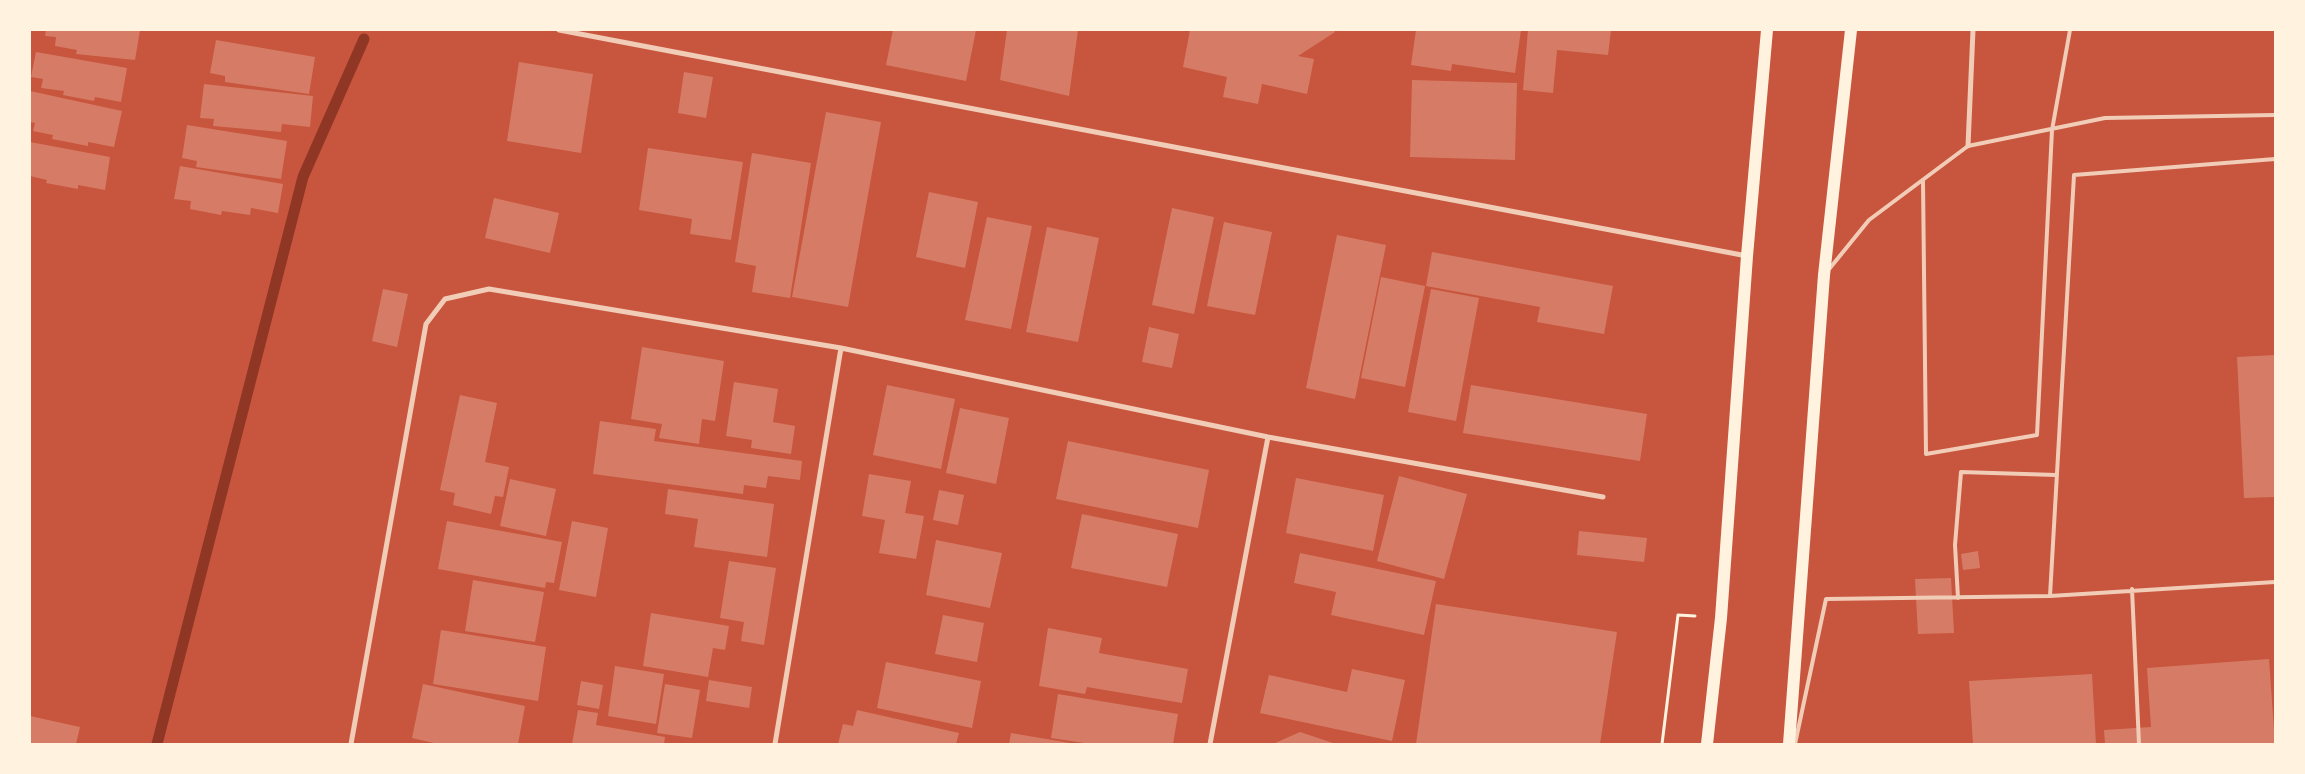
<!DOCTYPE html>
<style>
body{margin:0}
#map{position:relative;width:2305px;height:774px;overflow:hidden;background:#c8553d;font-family:"IBM Plex Sans",sans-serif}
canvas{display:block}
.frame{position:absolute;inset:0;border:31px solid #fff3e0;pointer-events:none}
</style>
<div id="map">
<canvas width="2305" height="774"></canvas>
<div class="frame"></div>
</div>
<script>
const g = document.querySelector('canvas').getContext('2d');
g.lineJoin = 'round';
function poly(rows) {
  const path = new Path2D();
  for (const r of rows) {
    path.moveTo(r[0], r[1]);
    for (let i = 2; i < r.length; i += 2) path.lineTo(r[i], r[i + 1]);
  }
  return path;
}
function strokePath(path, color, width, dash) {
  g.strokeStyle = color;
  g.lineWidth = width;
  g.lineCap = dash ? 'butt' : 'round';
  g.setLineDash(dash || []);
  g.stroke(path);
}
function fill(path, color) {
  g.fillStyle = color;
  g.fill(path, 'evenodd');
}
const stream = poly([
 [157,744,303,177,364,39]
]);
const building = poly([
 [46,30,140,30,135,60,76,54,77,50,55,46,56,37,45,36],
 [893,30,976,30,966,81,886,65],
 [1007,30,1078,30,1069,96,1000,80],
 [1190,30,1334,30,1335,32,1298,56,1314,59,1307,94,1262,84,1258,104,1223,97,1227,77,1183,67],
 [1416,30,1521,30,1515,73,1452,64,1451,71,1411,65],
 [1528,30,1611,30,1608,55,1557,50,1553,93,1523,90],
 [216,40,315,57,309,94,225,82,225,76,210,73],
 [36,52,127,68,121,102,95,97,94,101,63,95,64,91,41,88,43,79,31,77],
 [519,62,593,74,581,153,507,141],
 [684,72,713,77,706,118,678,113],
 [1412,80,1517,83,1515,160,1410,157],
 [204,84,313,96,310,127,282,124,281,132,213,126,214,119,200,118],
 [30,91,122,111,114,147,88,142,88,146,52,139,53,135,33,131,35,123,30,122],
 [826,112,881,122,848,307,792,297],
 [187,125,287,141,281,179,196,167,197,161,182,158],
 [30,142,110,157,105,190,78,185,78,189,46,183,47,180,30,176],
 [648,148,743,162,731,240,690,234,692,219,639,210],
 [752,153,811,163,790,298,752,292,756,266,735,262],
 [180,166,283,184,278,213,251,208,250,215,222,211,221,215,190,209,191,201,174,199],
 [929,192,978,202,965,268,916,257],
 [494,198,559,213,550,253,485,238],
 [1172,208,1214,217,1194,314,1152,305],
 [987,217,1032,226,1011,329,965,320],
 [1224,222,1272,232,1255,315,1207,306],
 [1047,227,1099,238,1078,342,1026,332],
 [1337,235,1386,245,1355,399,1306,388],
 [1432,252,1613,286,1604,334,1537,322,1540,307,1426,286],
 [1381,277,1425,286,1405,387,1361,378],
 [383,289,408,294,397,347,372,341],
 [1431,289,1479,298,1456,421,1408,412],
 [1149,327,1179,334,1172,368,1142,362],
 [642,347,724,361,715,421,702,419,699,444,659,438,662,424,631,419],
 [2275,355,2275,497,2244,498,2237,357],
 [734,382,778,389,773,422,795,426,791,454,751,448,752,440,726,436],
 [887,385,955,399,941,469,873,455],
 [1471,385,1647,414,1640,461,1463,433],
 [460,395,497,403,485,462,509,467,503,497,495,496,491,514,453,505,455,493,440,490],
 [960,408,1009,418,996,484,946,473],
 [600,421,656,429,654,441,802,461,800,480,768,476,766,488,744,485,743,494,593,474],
 [1068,441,1209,470,1198,528,1056,499],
 [869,474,911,481,905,513,924,516,916,559,879,553,885,520,862,516],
 [1399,476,1467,494,1444,579,1377,561],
 [1296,478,1384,495,1373,551,1286,533],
 [510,479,556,489,546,536,500,526],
 [668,489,774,504,767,557,694,547,698,519,665,514],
 [939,490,964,495,958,525,933,520],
 [1082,514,1178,534,1167,587,1071,568],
 [447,521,562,542,554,583,546,582,545,588,438,569],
 [572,521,608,528,596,597,559,590],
 [1579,531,1647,538,1644,562,1577,555],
 [936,540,1002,553,990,608,926,595],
 [1978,551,1980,568,1963,570,1961,554],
 [1300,553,1436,581,1424,635,1331,615,1336,592,1294,583],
 [729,561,776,568,764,645,741,641,744,622,720,618],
 [1951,578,1954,633,1918,634,1915,579],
 [473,580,544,592,535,642,465,631],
 [1436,604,1617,632,1600,744,1416,744],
 [651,613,729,626,725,650,713,648,708,677,643,666],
 [943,615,984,623,977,662,935,654],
 [1048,628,1102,638,1099,653,1188,669,1182,703,1087,687,1085,694,1039,686],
 [441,630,546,647,538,701,433,684],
 [2269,659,2275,744,2105,744,2104,730,2151,727,2147,668],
 [886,662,981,681,972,728,877,708],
 [615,666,664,674,656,724,608,716],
 [1352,669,1405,680,1392,741,1260,713,1269,675,1347,692],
 [2092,674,2096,744,1973,744,1969,681],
 [709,680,752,687,749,708,706,701],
 [581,681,603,685,599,709,577,705],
 [423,684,525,706,518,744,438,744,412,738],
 [665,684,700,690,692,738,657,733],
 [1058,694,1178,714,1173,744,1091,744,1051,738],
 [578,710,598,713,596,725,665,737,664,744,572,744],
 [857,710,959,733,956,744,838,744,843,724,853,726],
 [30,716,80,727,76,744,30,744],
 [1300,732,1336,744,1273,744],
 [1011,733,1070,743,1070,744,1009,744]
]);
const path = poly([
 [1662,744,1678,615,1695,616]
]);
const service = poly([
 [1923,181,1926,454,2037,435,2052,130,2070,30],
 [1830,268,1869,220,1968,146,2105,118,2275,115],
 [2132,589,2139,744],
 [2050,596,2074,175,2275,159],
 [1958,598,1955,545,1961,472,2056,475],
 [1795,744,1826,599,2050,596,2275,582]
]);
const minor = poly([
 [559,30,1747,256],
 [1968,146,1973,30],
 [351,744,426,324,445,299,489,289,841,348,1268,437,1603,497],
 [775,744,841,348],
 [1210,744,1268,437]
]);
const primary = poly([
 [1707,744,1721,618,1747,256,1767,30],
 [1789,744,1824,275,1851,30]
]);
strokePath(stream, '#8f3625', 11);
fill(building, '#d67c66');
strokePath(path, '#fff3e0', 3);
strokePath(service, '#f1ccb7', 4);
strokePath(minor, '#f1ccb7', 5);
strokePath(primary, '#fff3e0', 12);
</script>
